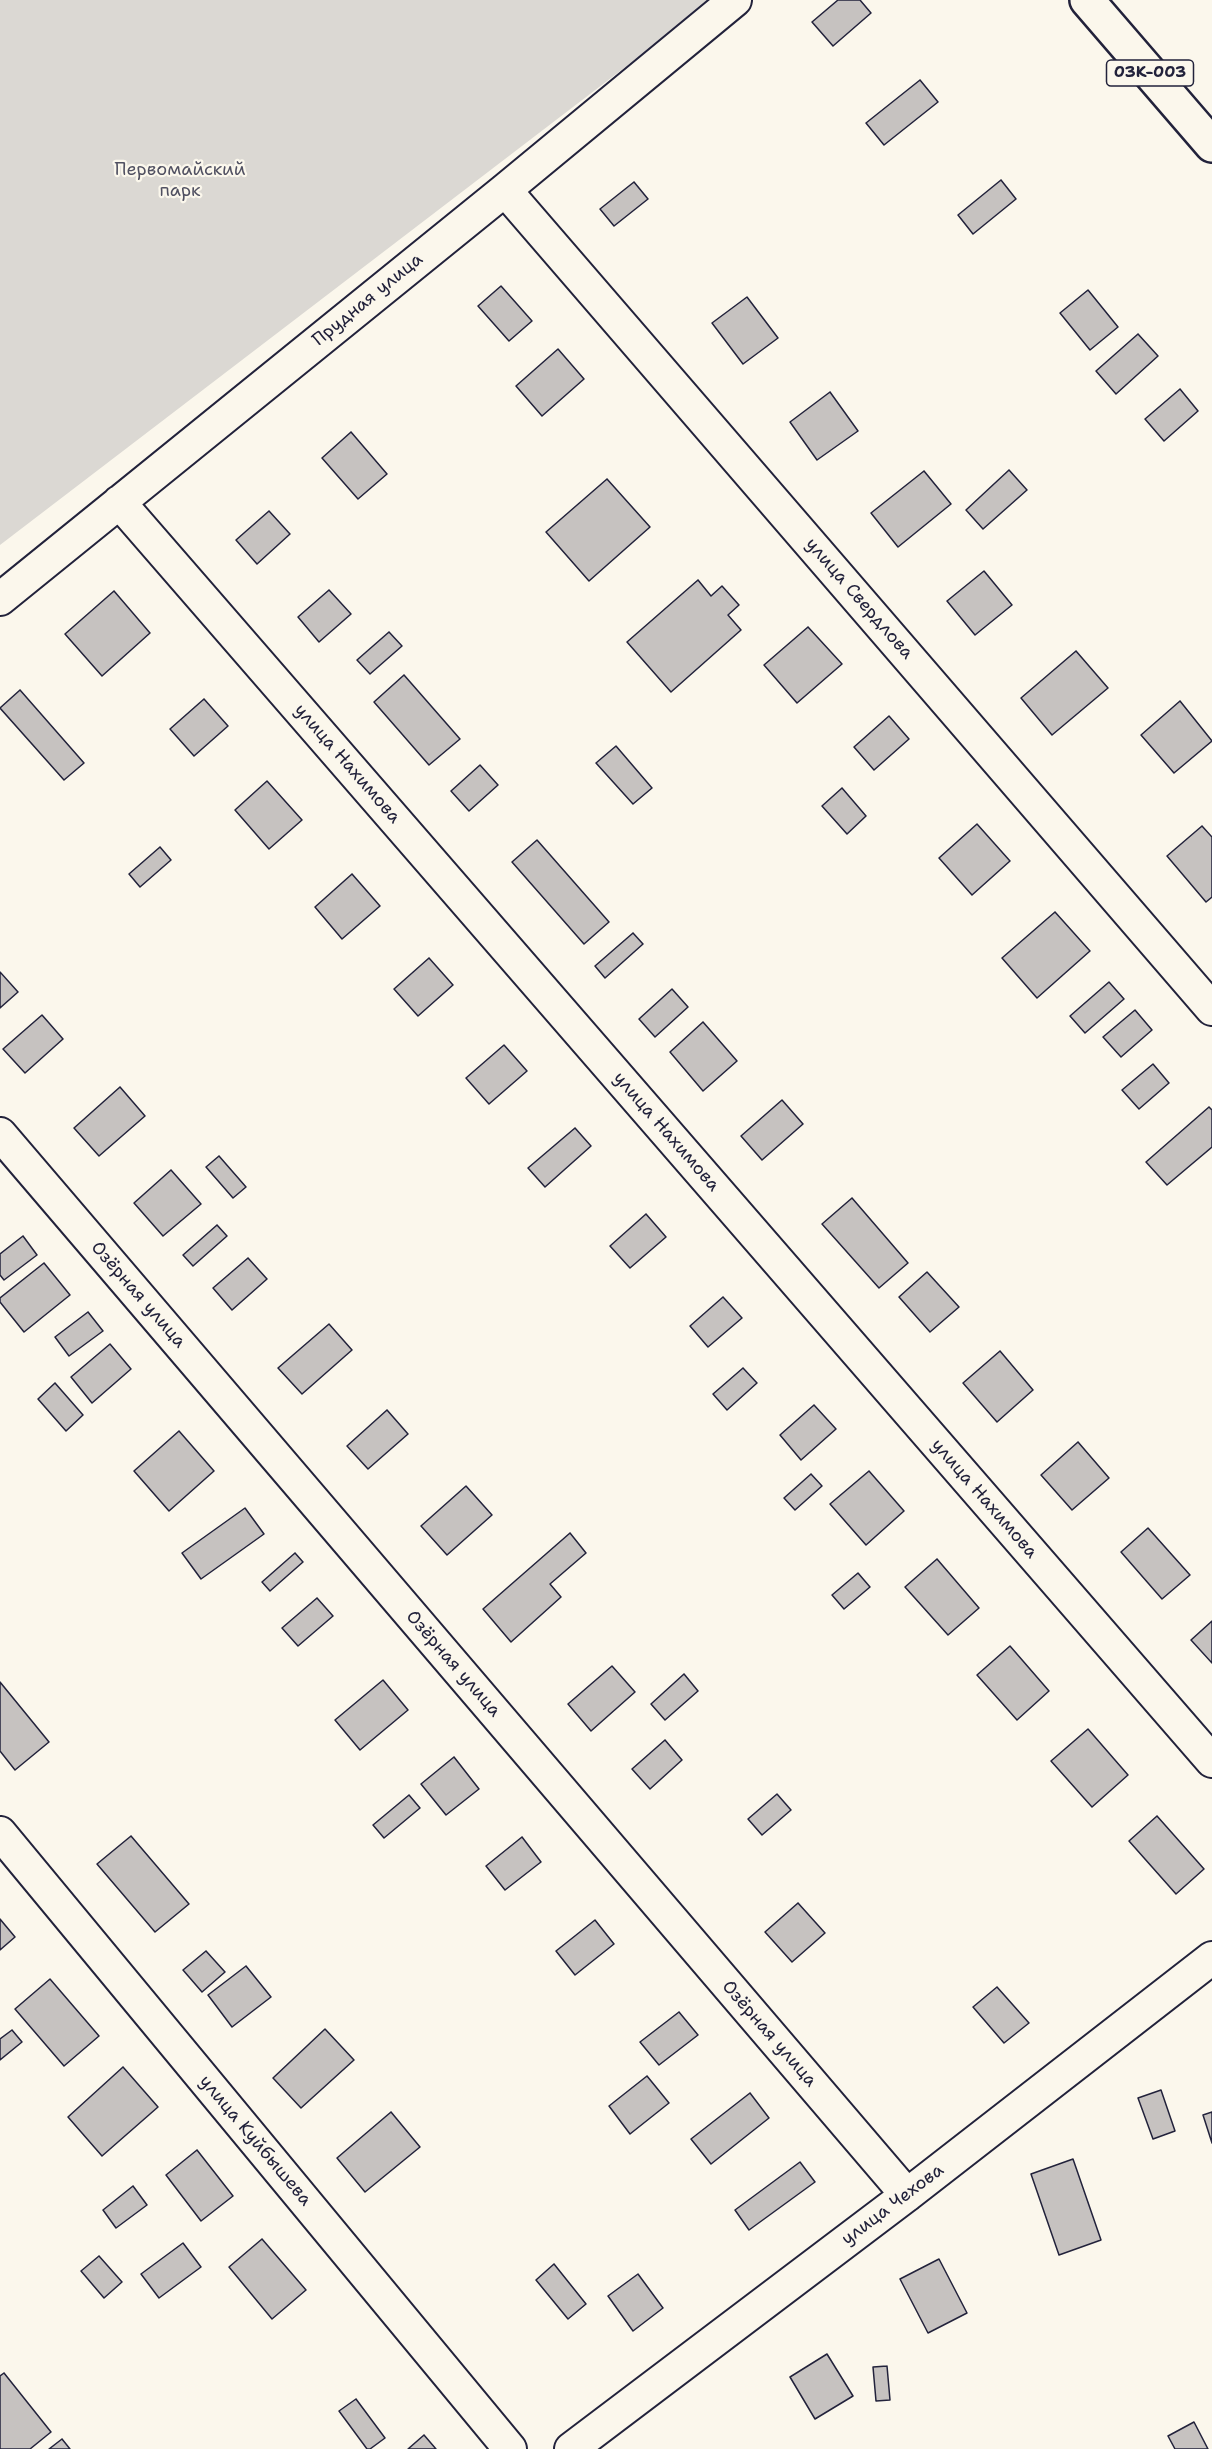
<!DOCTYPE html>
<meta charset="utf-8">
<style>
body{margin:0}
canvas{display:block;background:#fbf7ec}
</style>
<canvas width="1212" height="2449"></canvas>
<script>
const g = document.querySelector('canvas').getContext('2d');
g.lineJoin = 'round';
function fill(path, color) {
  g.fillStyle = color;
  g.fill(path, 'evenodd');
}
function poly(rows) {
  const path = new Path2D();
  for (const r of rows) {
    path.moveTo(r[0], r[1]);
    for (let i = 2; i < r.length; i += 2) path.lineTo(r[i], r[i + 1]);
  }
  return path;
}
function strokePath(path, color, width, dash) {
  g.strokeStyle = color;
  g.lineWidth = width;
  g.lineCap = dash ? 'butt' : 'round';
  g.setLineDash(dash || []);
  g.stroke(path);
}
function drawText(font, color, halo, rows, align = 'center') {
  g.font = font + ' "Shantell Sans",sans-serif';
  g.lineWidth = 4.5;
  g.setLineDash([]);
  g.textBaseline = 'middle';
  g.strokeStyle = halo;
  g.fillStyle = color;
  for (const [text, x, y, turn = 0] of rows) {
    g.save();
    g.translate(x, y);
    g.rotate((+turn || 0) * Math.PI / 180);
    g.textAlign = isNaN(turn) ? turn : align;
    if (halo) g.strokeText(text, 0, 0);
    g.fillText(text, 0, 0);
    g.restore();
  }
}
const green = poly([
 [0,0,713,0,0,545]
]);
const building = poly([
 [838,0,860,0,871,13,833,46,812,22,838,0],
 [920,80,938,102,884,145,866,123,920,80],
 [1001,180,1016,199,973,234,958,215,1001,180],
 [634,182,648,199,614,226,600,209,634,182],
 [501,286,532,321,509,341,478,306,501,286],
 [1088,290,1118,327,1090,350,1060,313,1088,290],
 [747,297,778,338,743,364,712,323,747,297],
 [1138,334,1158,356,1116,394,1096,371,1138,334],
 [558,349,584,379,542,416,516,386,558,349],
 [1180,389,1198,411,1164,441,1145,419,1180,389],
 [830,392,858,431,817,460,790,422,830,392],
 [351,432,387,474,358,499,322,458,351,432],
 [1009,470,1027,490,983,529,966,510,1009,470],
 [924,471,951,504,898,547,871,513,924,471],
 [607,479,650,527,589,581,546,532,607,479],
 [269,511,290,534,257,564,236,540,269,511],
 [984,571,1012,605,975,635,947,601,984,571],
 [698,580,711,596,722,586,739,605,728,615,741,630,671,692,627,642,698,580],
 [329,590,351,614,319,642,298,617,329,590],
 [114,591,150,633,102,676,65,634,114,591],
 [808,627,842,664,797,703,764,665,808,627],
 [389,632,402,646,370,674,357,660,389,632],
 [1076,651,1108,688,1052,735,1021,698,1076,651],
 [404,675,460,739,429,765,374,702,404,675],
 [20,690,84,763,64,780,0,708,20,690],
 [204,699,228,726,194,756,170,729,204,699],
 [1180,701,1212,741,1174,773,1141,735,1180,701],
 [889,716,909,739,874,770,854,747,889,716],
 [616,746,652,788,633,804,596,763,616,746],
 [480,765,498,785,469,811,451,791,480,765],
 [267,781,302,820,269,849,235,810,267,781],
 [842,788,866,816,847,834,822,806,842,788],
 [977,824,1010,861,972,895,939,858,977,824],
 [1202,826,1212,837,1212,897,1206,902,1167,856,1202,826],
 [537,840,609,922,584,944,512,862,537,840],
 [160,847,171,860,140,887,129,874,160,847],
 [352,874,380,906,342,939,315,907,352,874],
 [1055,912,1090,951,1037,998,1002,958,1055,912],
 [633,933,643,944,605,978,595,966,633,933],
 [429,958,453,985,418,1016,394,989,429,958],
 [0,972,18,992,0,1008,0,972],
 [1109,982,1124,999,1085,1033,1070,1016,1109,982],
 [672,989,688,1007,655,1037,639,1019,672,989],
 [1135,1010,1152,1030,1121,1057,1103,1037,1135,1010],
 [42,1015,63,1039,25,1073,3,1049,42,1015],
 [703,1022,737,1061,703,1091,670,1052,703,1022],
 [504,1045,527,1071,489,1104,466,1078,504,1045],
 [1153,1064,1169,1083,1139,1109,1122,1090,1153,1064],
 [120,1087,145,1116,99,1156,74,1128,120,1087],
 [782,1100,803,1124,762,1160,741,1136,782,1100],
 [1209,1107,1212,1110,1212,1147,1167,1185,1146,1162,1209,1107],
 [575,1128,591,1146,545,1187,528,1168,575,1128],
 [219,1156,246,1187,233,1198,206,1167,219,1156],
 [171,1170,201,1204,163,1236,134,1203,171,1170],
 [852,1198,908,1263,879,1288,822,1224,852,1198],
 [646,1214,666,1237,630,1268,610,1246,646,1214],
 [217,1225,227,1236,193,1266,183,1255,217,1225],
 [23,1236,37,1255,4,1280,0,1275,0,1254,23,1236],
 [248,1258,267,1279,232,1310,213,1288,248,1258],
 [44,1263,70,1295,24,1332,0,1302,0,1298,44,1263],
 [927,1272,959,1307,930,1332,899,1297,927,1272],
 [723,1297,742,1318,708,1347,690,1326,723,1297],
 [88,1312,103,1331,69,1356,55,1337,88,1312],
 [329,1324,352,1350,302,1394,278,1368,329,1324],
 [110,1344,131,1369,92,1403,71,1377,110,1344],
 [1000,1351,1033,1390,997,1422,963,1383,1000,1351],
 [743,1368,757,1383,727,1410,713,1394,743,1368],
 [55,1383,83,1415,66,1431,38,1399,55,1383],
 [814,1405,836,1429,801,1460,780,1435,814,1405],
 [387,1410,408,1434,368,1469,347,1446,387,1410],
 [179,1431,214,1471,169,1511,134,1471,179,1431],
 [1078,1442,1109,1478,1072,1510,1041,1475,1078,1442],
 [869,1471,904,1511,866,1545,830,1504,869,1471],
 [811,1474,822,1486,795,1510,784,1498,811,1474],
 [466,1486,492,1515,447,1555,421,1526,466,1486],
 [245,1508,264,1534,201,1579,182,1553,245,1508],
 [1148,1528,1190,1575,1162,1599,1121,1552,1148,1528],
 [570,1533,586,1553,550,1584,561,1597,511,1642,483,1609,570,1533],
 [295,1553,303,1562,270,1591,262,1582,295,1553],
 [937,1559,979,1608,948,1635,905,1587,937,1559],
 [858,1573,870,1587,844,1609,832,1595,858,1573],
 [317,1598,333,1616,298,1646,282,1628,317,1598],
 [1212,1621,1212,1663,1191,1640,1212,1621],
 [1010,1646,1049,1691,1017,1720,977,1675,1010,1646],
 [612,1666,635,1692,591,1731,568,1704,612,1666],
 [684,1674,698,1691,665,1720,651,1704,684,1674],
 [383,1680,408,1710,360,1750,335,1720,383,1680],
 [0,1682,49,1742,15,1770,0,1751,0,1682],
 [1088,1729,1128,1775,1092,1807,1051,1761,1088,1729],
 [665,1740,682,1760,650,1789,632,1769,665,1740],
 [454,1757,479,1789,446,1815,421,1784,454,1757],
 [777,1794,791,1810,762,1835,748,1819,777,1794],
 [409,1795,420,1808,384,1838,373,1825,409,1795],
 [1157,1816,1204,1869,1176,1894,1129,1841,1157,1816],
 [131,1836,189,1904,155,1932,97,1864,131,1836],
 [522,1837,541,1862,505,1890,486,1866,522,1837],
 [798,1903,825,1933,792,1962,765,1932,798,1903],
 [0,1919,15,1937,0,1950,0,1919],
 [595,1920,614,1944,575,1975,556,1951,595,1920],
 [206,1951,225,1972,202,1992,183,1970,206,1951],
 [246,1966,271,1997,232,2027,208,1995,246,1966],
 [50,1979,99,2036,64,2066,15,2009,50,1979],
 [997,1987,1029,2023,1004,2043,973,2007,997,1987],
 [679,2012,698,2035,659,2065,640,2042,679,2012],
 [325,2029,354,2060,301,2108,273,2078,325,2029],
 [12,2030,22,2042,0,2060,0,2039,12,2030],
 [123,2067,158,2107,102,2156,68,2117,123,2067],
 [647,2076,669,2103,630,2134,609,2106,647,2076],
 [1161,2090,1175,2131,1153,2139,1138,2098,1161,2090],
 [750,2093,769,2118,711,2164,691,2139,750,2093],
 [391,2112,420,2147,365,2192,337,2158,391,2112],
 [1212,2112,1212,2143,1203,2115,1212,2112],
 [197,2150,233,2196,201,2221,166,2175,197,2150],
 [1073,2159,1101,2240,1059,2255,1031,2174,1073,2159],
 [800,2162,815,2182,749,2230,735,2210,800,2162],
 [133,2186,147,2205,116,2228,103,2210,133,2186],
 [262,2239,306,2290,272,2319,229,2267,262,2239],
 [183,2243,201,2267,159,2298,141,2274,183,2243],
 [99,2256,122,2282,104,2298,81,2271,99,2256],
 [939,2259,967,2313,928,2333,900,2279,939,2259],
 [554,2264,586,2304,568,2319,536,2280,554,2264],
 [638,2274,663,2308,633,2331,608,2296,638,2274],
 [827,2354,853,2396,815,2419,790,2377,827,2354],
 [887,2366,890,2400,876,2401,873,2367,887,2366],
 [4,2373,51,2432,30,2449,0,2449,0,2376,4,2373],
 [356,2399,385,2438,370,2449,367,2449,339,2411,356,2399],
 [1194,2422,1208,2449,1175,2449,1168,2436,1194,2422],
 [424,2435,436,2449,408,2449,424,2435],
 [62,2439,70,2449,49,2449,62,2439]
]);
const street = poly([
 [505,190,1212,1009],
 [119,502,1212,1761],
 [0,599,505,190,735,0],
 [0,1134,907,2195],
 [0,1833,510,2449],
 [571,2449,907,2195,1212,1958]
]);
const primary = poly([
 [1087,0,1212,145]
]);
const shields = [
 [1150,73,87]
];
const shieldNames = [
 ["03К-003",1150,73]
];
const parkNames = [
 ["Первомайский",180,170],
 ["парк",180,191]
];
const streetNames = [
 ["Прудная улица",368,300,-39],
 ["улица Свердлова",859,599,49],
 ["улица Нахимова",347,764,49],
 ["улица Нахимова",666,1132,49],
 ["Озёрная улица",138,1295,49],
 ["улица Нахимова",984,1499,49],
 ["Озёрная улица",453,1664,49],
 ["Озёрная улица",769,2034,49],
 ["улица Куйбышева",255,2141,50],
 ["улица Чехова",893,2205,-37]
];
fill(green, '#dbd8d3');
fill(building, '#c6c2c0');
strokePath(building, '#22223b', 1.5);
strokePath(street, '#22223b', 36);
strokePath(primary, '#22223b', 38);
strokePath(street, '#fbf7ec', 32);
strokePath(primary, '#fbf7ec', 33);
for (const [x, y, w] of shields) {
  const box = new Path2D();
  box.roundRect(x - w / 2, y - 13, w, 26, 4.5);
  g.fillStyle = '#fbf7ec';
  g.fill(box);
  strokePath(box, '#22223b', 1.5);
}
drawText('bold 16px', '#22223b', null, shieldNames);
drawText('18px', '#505061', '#fbf7ec', parkNames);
drawText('18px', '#22223b', '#fbf7ec', streetNames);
</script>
